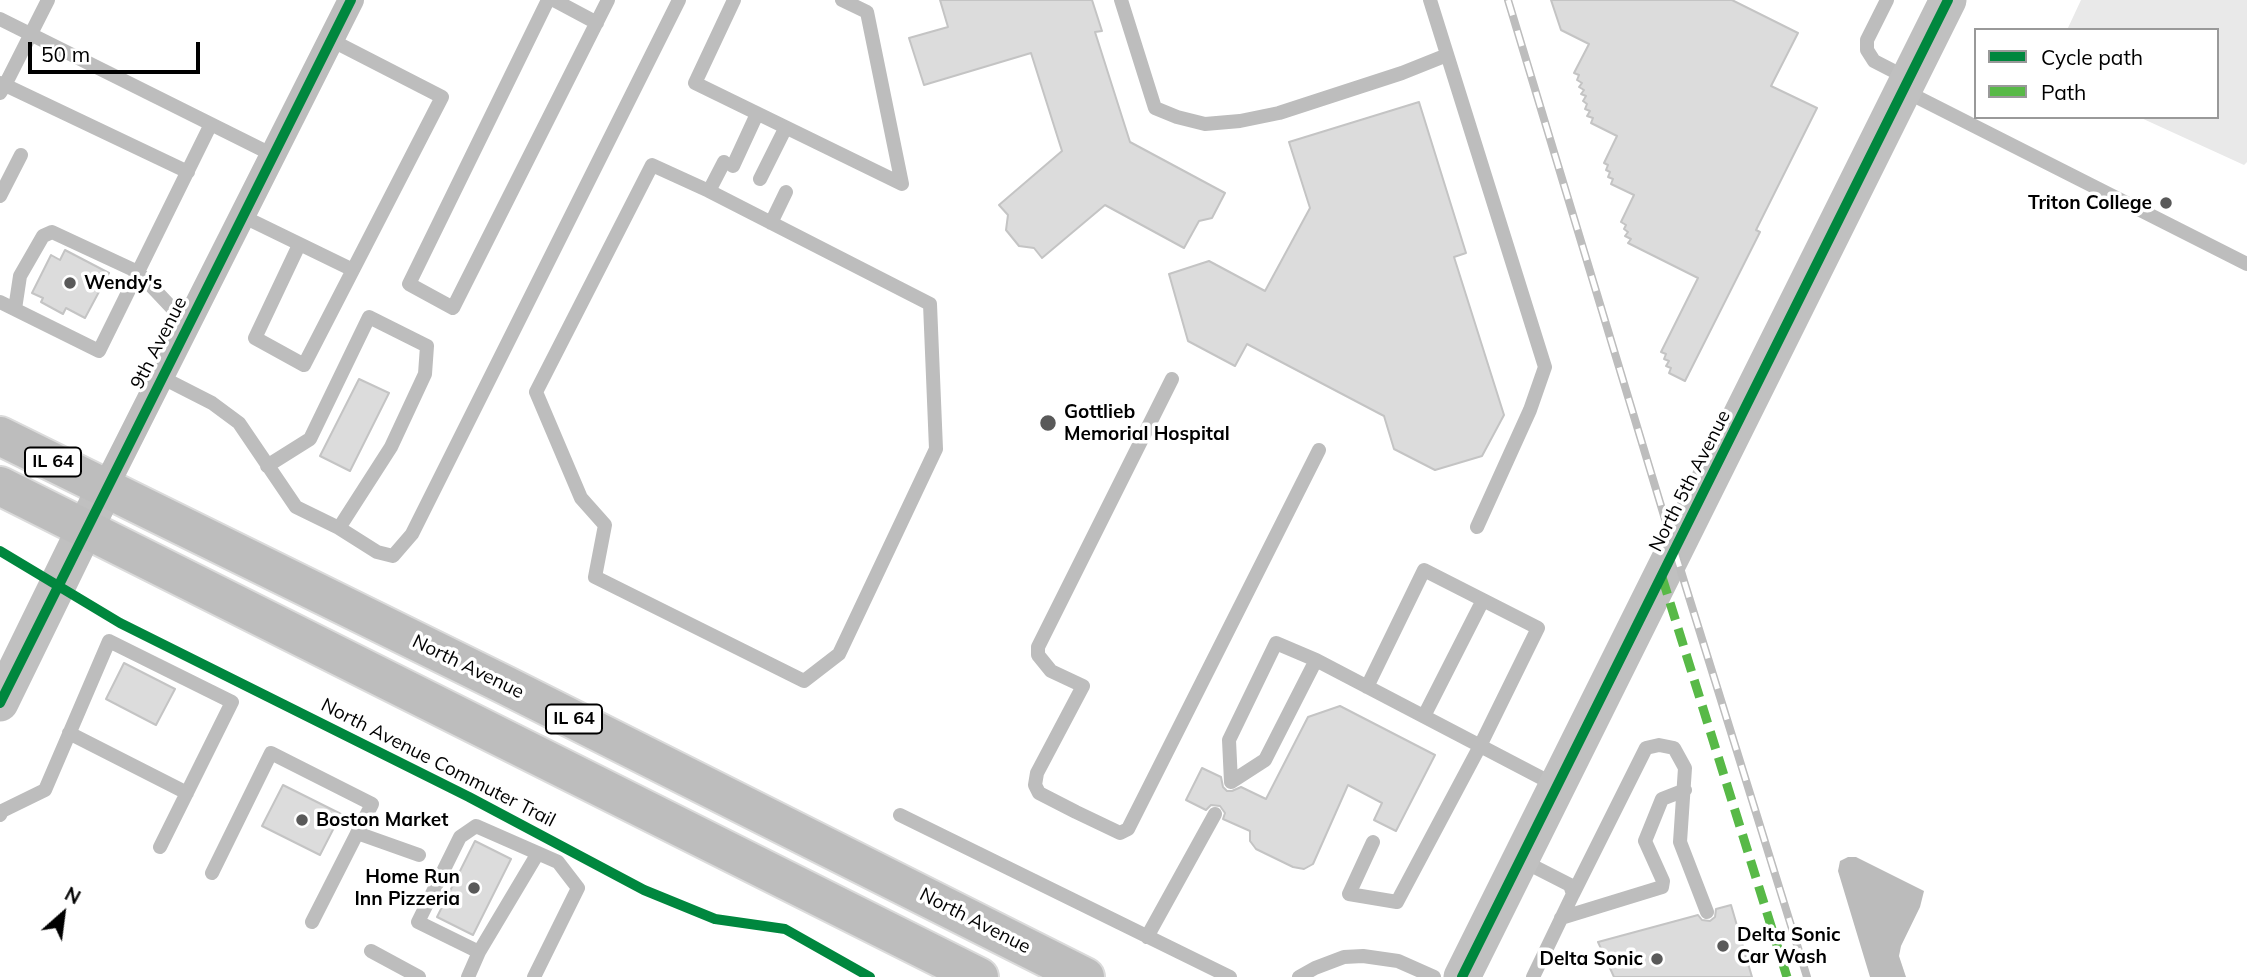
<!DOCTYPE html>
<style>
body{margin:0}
#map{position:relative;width:2247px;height:977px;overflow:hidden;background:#fff;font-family:Mulish,sans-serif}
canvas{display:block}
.legend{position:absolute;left:1974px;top:28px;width:245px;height:91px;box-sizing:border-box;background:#fff;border:2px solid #999;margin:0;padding:9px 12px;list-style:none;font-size:21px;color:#000}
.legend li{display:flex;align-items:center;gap:14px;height:35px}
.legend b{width:35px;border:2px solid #999}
.north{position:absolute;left:28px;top:879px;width:70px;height:70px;-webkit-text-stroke:5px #fff;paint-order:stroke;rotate:28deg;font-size:19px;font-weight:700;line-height:28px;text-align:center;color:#000}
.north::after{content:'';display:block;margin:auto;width:24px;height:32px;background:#000;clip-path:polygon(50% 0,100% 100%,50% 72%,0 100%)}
.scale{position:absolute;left:28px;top:42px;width:172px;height:32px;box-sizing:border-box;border:4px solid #000;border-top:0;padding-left:9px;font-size:21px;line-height:24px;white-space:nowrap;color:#000;-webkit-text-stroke:5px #fff;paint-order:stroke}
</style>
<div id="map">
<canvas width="2247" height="977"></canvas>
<ul class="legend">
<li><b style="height:9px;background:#00873e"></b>Cycle path</li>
<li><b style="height:9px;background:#58b947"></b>Path</li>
</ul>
<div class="north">N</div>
<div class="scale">50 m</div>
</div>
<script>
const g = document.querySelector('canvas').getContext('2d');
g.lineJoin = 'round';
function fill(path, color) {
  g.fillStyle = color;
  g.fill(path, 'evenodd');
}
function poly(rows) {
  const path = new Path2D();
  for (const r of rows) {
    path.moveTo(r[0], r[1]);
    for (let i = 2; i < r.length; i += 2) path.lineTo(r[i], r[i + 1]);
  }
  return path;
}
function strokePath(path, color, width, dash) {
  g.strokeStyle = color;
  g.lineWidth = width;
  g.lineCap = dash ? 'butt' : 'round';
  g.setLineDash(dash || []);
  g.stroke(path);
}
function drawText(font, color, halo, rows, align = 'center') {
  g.font = font + ' Mulish,sans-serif';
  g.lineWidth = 7;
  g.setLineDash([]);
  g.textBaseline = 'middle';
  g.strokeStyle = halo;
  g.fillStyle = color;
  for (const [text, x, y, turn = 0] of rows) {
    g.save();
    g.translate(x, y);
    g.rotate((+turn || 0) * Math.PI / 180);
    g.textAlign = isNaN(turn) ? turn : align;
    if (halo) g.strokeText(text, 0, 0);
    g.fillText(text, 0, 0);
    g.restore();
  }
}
const green = poly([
 [2081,0,2247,0,2247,162,2244,165,2139,117,2217,117,2217,30,2067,30]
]);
const water = poly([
 [1848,857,1856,857,1924,891,1920,907,1901,946,1899,956,1906,977,1870,977,1838,871,1840,861]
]);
const building = poly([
 [940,0,1092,0,1102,31,1095,32,1130,142,1225,193,1212,218,1199,221,1184,248,1105,205,1042,258,1034,248,1019,246,1006,230,1008,215,999,205,1062,151,1031,53,924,85,909,38,948,27,940,0],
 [1551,0,1732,0,1798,33,1771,86,1817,108,1756,230,1760,232,1685,381,1669,373,1671,368,1666,366,1669,361,1664,359,1666,354,1661,352,1698,278,1628,243,1631,239,1625,236,1628,232,1624,229,1626,225,1621,222,1634,195,1611,184,1613,179,1608,177,1610,172,1606,170,1608,165,1604,163,1617,136,1591,123,1593,118,1587,116,1590,111,1585,109,1587,104,1583,101,1586,96,1581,94,1584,90,1579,87,1582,83,1577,80,1579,75,1574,73,1589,44,1561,30,1551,0],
 [1419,102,1466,253,1454,257,1504,415,1482,456,1435,470,1394,449,1384,416,1247,344,1235,366,1188,341,1169,274,1209,261,1265,291,1310,208,1289,142,1419,102],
 [65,250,109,273,85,318,66,308,63,314,41,302,43,298,32,293,51,255,60,260,65,250],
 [359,379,389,393,350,471,320,456,359,379],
 [124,663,175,689,156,725,106,699,124,663],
 [1340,706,1435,755,1396,831,1374,820,1382,803,1348,785,1313,864,1304,869,1293,867,1256,849,1250,841,1250,831,1223,819,1225,813,1220,806,1211,805,1206,810,1186,800,1202,768,1221,777,1223,787,1227,791,1232,791,1241,787,1266,799,1308,717,1340,706],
 [283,785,341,814,320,855,262,826,283,785],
 [475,841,511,859,473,935,437,917,475,841],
 [1731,905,1752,977,1614,977,1598,942,1698,915,1702,920,1710,921,1715,917,1716,909,1731,905]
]);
const lane = poly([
 [548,0,409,284,453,308,608,0],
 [554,0,597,23],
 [734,0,695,83,902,184,867,12,842,0],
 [1121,0,1155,108,1177,117,1205,124,1240,121,1279,113,1402,73,1447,55],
 [1430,0,1545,367,1530,410,1477,527],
 [1887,0,1867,40,1867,50,1874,61,1909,79],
 [0,19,273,155],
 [0,83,5,85,48,0],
 [1905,91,2247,264],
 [0,93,5,85,188,172],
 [733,166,757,114],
 [760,179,785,129],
 [709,191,930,304,936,449,839,654,804,681,595,577,605,525,581,498,536,392,652,165,709,191,724,162],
 [0,196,21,155],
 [242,216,353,270],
 [771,223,786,192],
 [299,245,255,338,304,365,442,97,331,40],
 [0,302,99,351,211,124],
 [15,309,20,276,43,236,52,232,138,272,188,325],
 [161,377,212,403,239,423,296,507,339,528,377,552,393,556,412,534,679,0],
 [1172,379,1038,647,1038,655,1051,671,1083,686,1037,773,1035,785,1039,793,1076,812,1120,833,1128,829,1319,450],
 [267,466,310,439,369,317,427,346,425,374,391,447,339,528],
 [1367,687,1424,570,1538,628,1480,746,1397,902,1349,894,1373,842],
 [1424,716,1483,600],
 [69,733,187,793],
 [1231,782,1265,760,1316,660,1555,785],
 [1231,782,1229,740,1276,643,1316,660],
 [0,815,2,811,45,790,109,641,232,702,160,847],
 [900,815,1230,977],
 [357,833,419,855],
 [1521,860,1570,885,1573,894,1533,977],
 [212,873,271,753,372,804,312,922],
 [1573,894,1646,748,1659,745,1674,748,1685,768,1680,842,1707,912],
 [1561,918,1662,887,1663,881,1645,841,1662,799,1685,790],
 [1147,937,1215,814],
 [371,951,419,977],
 [479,952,538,853],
 [468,977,479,952,418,922,460,837,476,826,558,862,578,888,534,977],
 [1299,977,1315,968,1344,957,1363,956,1398,961,1434,977]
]);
const street = poly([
 [105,488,351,0]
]);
const secondary = poly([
 [0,703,105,488],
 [1462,977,1948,0]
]);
const primary = poly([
 [0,436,505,685,1085,977],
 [0,486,979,977]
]);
const rail = poly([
 [1508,0,1675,552,1807,977]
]);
const quiet = poly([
 [1662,577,1787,977]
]);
const cycleway = poly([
 [0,551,120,623,469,797,644,890,715,919,785,929,870,977],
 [0,703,351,0],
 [1462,977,1948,0]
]);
const markers = [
 [2166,203,7,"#595959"],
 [70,283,7,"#595959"],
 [1048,423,9,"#595959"],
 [302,820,7,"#595959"],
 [474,888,7,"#595959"],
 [1723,946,7,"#595959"],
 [1657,959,7,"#595959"]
];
const shields = [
 [53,462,56],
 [574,719,56]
];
const shieldNames = [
 ["IL 64",53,462],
 ["IL 64",574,719]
];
const poiNames = [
 ["Triton College",2152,203,"right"],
 ["Wendy's",84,283],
 ["Gottlieb",1064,412],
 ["Memorial Hospital",1064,434],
 ["Boston Market",316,820],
 ["Home Run",460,877,"right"],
 ["Inn Pizzeria",460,899,"right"],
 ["Delta Sonic",1737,935],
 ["Car Wash",1737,957],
 ["Delta Sonic",1643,959,"right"]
];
const streetNames = [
 ["9th Avenue",159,343,-63],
 ["North 5th Avenue",1690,481,-63],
 ["North Avenue",468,667,26],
 ["North Avenue Commuter Trail",438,763,27],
 ["North Avenue",975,921,27]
];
fill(green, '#e9e9e9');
fill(water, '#bbb');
fill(building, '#dcdcdc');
strokePath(building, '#c4c4c4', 2);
strokePath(primary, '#dbdbdb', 42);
strokePath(lane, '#bdbdbd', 14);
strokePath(street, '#bdbdbd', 26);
strokePath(secondary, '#c0c0c0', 37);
strokePath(primary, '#bdbdbd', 38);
strokePath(rail, '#bdbdbd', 8);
strokePath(rail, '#fff', 5, [16]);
strokePath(quiet, '#58b947', 9, [18, 9]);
strokePath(cycleway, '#00873e', 10);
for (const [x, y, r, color] of markers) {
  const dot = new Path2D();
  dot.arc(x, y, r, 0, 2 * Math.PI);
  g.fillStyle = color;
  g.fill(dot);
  strokePath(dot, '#fff', 2.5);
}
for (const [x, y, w] of shields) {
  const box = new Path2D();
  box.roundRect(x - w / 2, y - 14.5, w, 29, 5);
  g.fillStyle = '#fff';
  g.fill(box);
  strokePath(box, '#000', 2);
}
drawText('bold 18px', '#000', null, shieldNames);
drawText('bold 19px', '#000', '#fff', poiNames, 'left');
drawText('19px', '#000', '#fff', streetNames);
</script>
